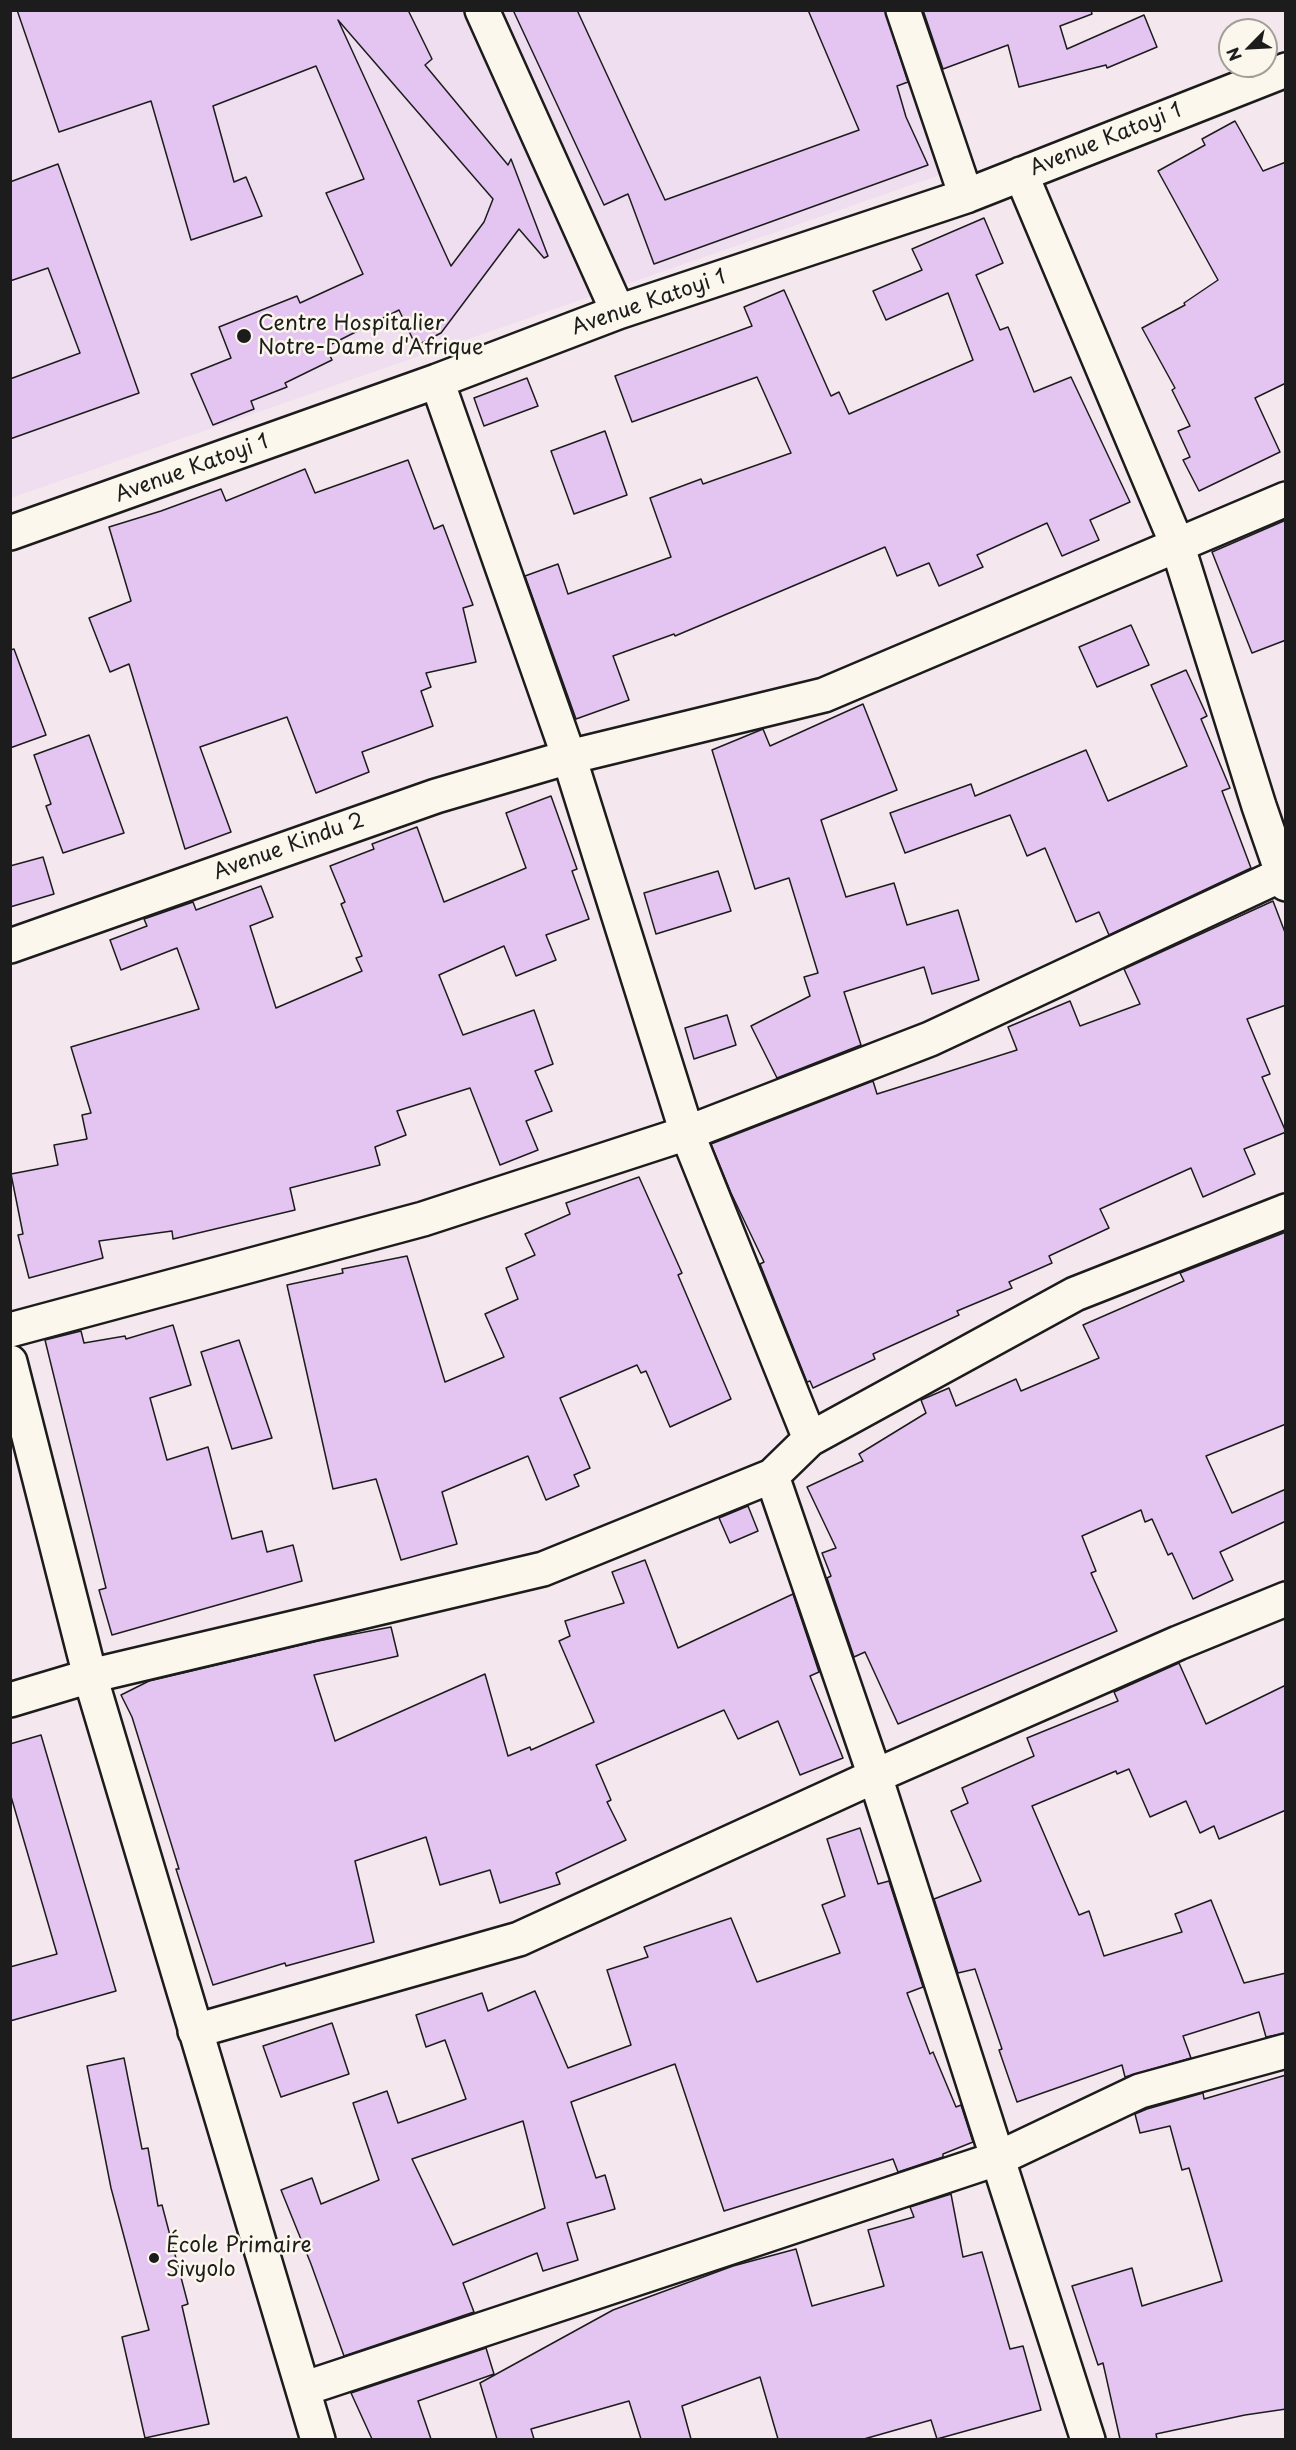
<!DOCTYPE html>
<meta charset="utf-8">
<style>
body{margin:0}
#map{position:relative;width:1296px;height:2450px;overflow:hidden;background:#f4e8ee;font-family:"Playpen Sans",sans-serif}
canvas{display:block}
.frame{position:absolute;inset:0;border:12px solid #1c1c1c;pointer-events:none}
.north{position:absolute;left:1218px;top:18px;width:60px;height:60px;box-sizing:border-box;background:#fbf7ec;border:2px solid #a29f99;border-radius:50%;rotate:246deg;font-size:16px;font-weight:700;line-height:24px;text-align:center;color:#1c1c1c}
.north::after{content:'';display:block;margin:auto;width:21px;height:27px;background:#1c1c1c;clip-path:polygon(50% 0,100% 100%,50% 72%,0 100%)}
</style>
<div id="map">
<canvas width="1296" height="2450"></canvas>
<div class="frame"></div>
<div class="north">N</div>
</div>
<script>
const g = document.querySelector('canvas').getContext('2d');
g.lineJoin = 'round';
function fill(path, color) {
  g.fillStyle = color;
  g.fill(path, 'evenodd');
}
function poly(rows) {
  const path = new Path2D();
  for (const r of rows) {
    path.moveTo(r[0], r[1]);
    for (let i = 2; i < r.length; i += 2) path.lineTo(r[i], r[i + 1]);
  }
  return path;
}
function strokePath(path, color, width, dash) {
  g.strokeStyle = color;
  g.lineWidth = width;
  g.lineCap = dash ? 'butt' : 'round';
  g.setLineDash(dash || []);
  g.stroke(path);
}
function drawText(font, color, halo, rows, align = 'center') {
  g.font = font + ' "Playpen Sans",sans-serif';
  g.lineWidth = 5;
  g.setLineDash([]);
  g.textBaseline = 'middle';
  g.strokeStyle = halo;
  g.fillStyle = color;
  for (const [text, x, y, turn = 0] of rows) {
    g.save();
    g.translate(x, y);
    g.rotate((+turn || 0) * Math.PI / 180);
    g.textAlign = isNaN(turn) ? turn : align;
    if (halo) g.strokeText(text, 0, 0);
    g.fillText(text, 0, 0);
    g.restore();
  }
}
const built = poly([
 [10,11,887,11,943,174,11,498]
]);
const building = poly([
 [17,10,408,10,432,59,425,65,508,165,511,159,548,256,544,258,519,229,441,333,416,346,399,310,326,347,332,360,285,383,287,387,251,401,254,409,213,425,191,374,231,358,219,327,297,296,300,303,363,274,326,193,364,179,316,66,213,106,234,182,246,177,262,216,191,240,151,101,59,132,17,10],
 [338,20,493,199,484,222,451,266,338,20],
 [513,10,577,10,665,200,859,130,808,10,885,10,908,82,897,86,906,117,928,165,654,264,628,194,604,205,513,10],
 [923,10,1091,10,1092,14,1060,26,1067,49,1144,15,1157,47,1107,68,1106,65,1019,87,1008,45,943,69,923,10],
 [1235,121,1263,171,1286,162,1286,383,1255,398,1280,452,1199,491,1183,460,1190,457,1178,431,1190,426,1172,390,1175,388,1142,328,1185,305,1184,303,1218,280,1158,171,1205,145,1202,139,1235,121],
 [58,164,139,393,10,439,10,379,80,353,48,268,10,281,10,182,58,164],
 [984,218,1003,263,976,275,1000,330,1008,327,1034,392,1071,377,1130,502,1090,520,1099,540,1062,556,1047,523,977,555,983,567,939,586,929,563,897,576,885,547,675,636,674,634,613,656,629,700,576,719,525,576,558,564,568,594,671,557,650,498,701,479,703,484,791,453,757,377,632,422,615,376,752,326,744,307,784,290,831,396,839,392,849,414,973,360,948,293,886,320,873,291,922,270,912,249,984,218],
 [527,378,538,406,484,426,474,398,527,378],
 [605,431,627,495,574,514,551,451,605,431],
 [408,460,434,529,443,525,473,605,463,608,476,662,426,673,431,687,421,691,433,726,362,752,369,772,316,793,287,717,200,747,231,832,185,849,129,664,110,672,89,618,131,601,109,527,161,511,221,489,226,501,305,469,315,493,408,460],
 [1286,520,1286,640,1252,653,1212,552,1286,520],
 [1131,625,1149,665,1097,687,1079,647,1131,625],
 [14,649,46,735,10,748,10,650,14,649],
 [1186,670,1207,716,1201,719,1230,788,1222,791,1251,868,1109,935,1099,912,1076,922,1045,848,1027,856,1010,815,905,853,890,813,971,784,975,796,1086,750,1108,801,1187,766,1151,685,1186,670],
 [863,704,897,790,821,820,846,897,894,883,907,925,958,910,979,980,932,994,924,967,844,992,861,1045,777,1078,751,1026,810,996,804,977,818,973,789,878,755,889,712,750,763,729,770,746,863,704],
 [89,735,124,833,63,853,46,806,51,804,34,755,89,735],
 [551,796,577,869,572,871,589,919,546,935,556,960,516,976,504,946,439,975,463,1035,534,1010,553,1064,535,1071,552,1111,526,1121,538,1150,500,1165,470,1088,397,1111,406,1135,375,1147,380,1165,290,1188,295,1210,173,1239,172,1231,99,1241,103,1258,29,1278,18,1235,23,1234,11,1174,58,1165,54,1145,87,1139,82,1115,91,1113,71,1047,199,1009,177,948,121,970,110,940,147,926,144,919,193,902,196,910,261,886,273,917,250,926,276,1008,362,971,356,958,362,956,341,904,345,902,330,866,374,849,372,844,417,827,444,902,526,868,506,813,551,796],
 [43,857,54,894,10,907,10,866,43,857],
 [718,871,731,911,656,934,644,893,718,871],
 [1273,901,1286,935,1286,1005,1247,1019,1270,1074,1262,1077,1286,1132,1244,1149,1255,1174,1203,1197,1191,1168,1100,1209,1109,1228,1049,1256,1052,1263,1009,1282,1012,1288,957,1311,959,1315,873,1354,875,1359,813,1388,810,1381,807,1382,760,1264,764,1262,731,1193,711,1144,873,1081,877,1094,1017,1050,1008,1027,1070,1001,1080,1026,1140,1004,1124,969,1273,901],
 [727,1015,736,1045,694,1059,685,1028,727,1015],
 [639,1177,682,1273,678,1275,731,1399,670,1427,646,1371,641,1373,637,1365,560,1398,590,1468,574,1475,579,1486,546,1500,528,1456,442,1492,457,1544,401,1560,376,1479,333,1489,287,1285,343,1273,342,1269,407,1256,445,1382,504,1357,485,1314,518,1299,506,1268,535,1255,525,1234,570,1214,566,1203,639,1177],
 [1286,1232,1286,1424,1206,1456,1232,1513,1286,1489,1286,1521,1220,1552,1233,1580,1193,1599,1172,1553,1168,1555,1152,1519,1145,1522,1141,1510,1082,1536,1096,1571,1091,1573,1117,1631,898,1724,865,1652,854,1657,827,1578,831,1576,822,1553,836,1548,807,1487,863,1461,859,1454,926,1413,921,1400,949,1388,956,1406,1016,1379,1021,1391,1099,1358,1083,1325,1184,1281,1180,1273,1286,1232],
 [173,1325,191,1385,150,1398,167,1460,208,1447,232,1539,262,1531,267,1552,293,1545,302,1581,112,1635,99,1590,106,1588,45,1340,81,1331,84,1343,125,1336,126,1339,173,1325],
 [239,1340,272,1438,232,1449,201,1352,239,1340],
 [748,1506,758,1531,730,1543,719,1518,748,1506],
 [645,1560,678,1648,793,1594,819,1672,810,1676,843,1758,800,1775,778,1721,738,1739,724,1710,596,1765,611,1800,607,1802,626,1840,556,1873,560,1884,500,1903,490,1870,440,1885,426,1837,355,1861,374,1942,286,1966,285,1963,213,1985,176,1869,179,1869,132,1717,121,1695,149,1681,318,1641,391,1627,398,1656,314,1675,335,1741,485,1674,508,1756,530,1747,531,1750,594,1722,559,1641,570,1636,565,1621,624,1603,612,1572,645,1560],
 [1179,1663,1206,1724,1286,1685,1286,1810,1219,1839,1214,1826,1200,1833,1186,1801,1150,1817,1129,1769,1117,1774,1116,1771,1032,1806,1079,1915,1089,1911,1104,1956,1182,1932,1175,1914,1211,1900,1244,1983,1286,1973,1286,2033,1266,2037,1259,2012,1183,2036,1191,2058,1125,2077,1122,2065,1017,2102,999,2050,1002,2049,975,1969,958,1973,934,1899,981,1881,951,1811,968,1803,962,1788,1034,1756,1027,1738,1118,1701,1114,1692,1179,1663],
 [41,1735,116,1991,10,2021,10,1967,57,1954,10,1793,10,1744,41,1735],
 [860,1828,878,1884,889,1881,923,1987,907,1993,930,2054,933,2052,956,2107,961,2105,973,2142,943,2154,943,2157,898,2172,893,2159,724,2211,675,2064,571,2102,596,2178,605,2175,615,2209,567,2223,578,2260,543,2271,537,2253,463,2283,474,2312,344,2356,311,2264,281,2190,312,2178,321,2204,379,2180,353,2103,387,2091,398,2123,466,2099,445,2040,426,2047,416,2015,482,1993,488,2011,535,1991,568,2068,631,2045,607,1970,648,1957,644,1947,731,1918,757,1982,840,1953,822,1905,845,1896,827,1839,860,1828],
 [523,2121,545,2208,453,2245,412,2159,523,2121],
 [332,2023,349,2074,281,2097,263,2046,332,2023],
 [124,2058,142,2149,148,2148,158,2206,162,2205,188,2304,182,2306,209,2424,145,2438,122,2337,149,2330,111,2188,87,2066,124,2058],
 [1286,2075,1286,2409,1245,2415,1156,2434,1157,2439,1120,2439,1103,2363,1098,2365,1072,2286,1132,2268,1142,2306,1222,2281,1189,2168,1182,2170,1170,2126,1140,2133,1135,2114,1147,2109,1203,2093,1204,2099,1286,2075],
 [951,2194,963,2257,982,2252,1010,2349,1023,2346,1041,2410,937,2439,931,2420,864,2439,778,2439,760,2377,682,2406,691,2439,641,2439,629,2401,531,2429,534,2439,497,2439,480,2383,613,2310,733,2266,796,2249,812,2306,884,2286,868,2230,914,2217,910,2207,951,2194],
 [486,2348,494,2374,418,2401,431,2439,372,2439,351,2393,486,2348]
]);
const minor = poly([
 [482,10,618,312],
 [903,10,966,196],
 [1021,174,1177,544,1259,806,1286,884],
 [437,381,569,757,687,1133,810,1439],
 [10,533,437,381,618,312,966,196,1286,70],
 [10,946,436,796,569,757,824,695,1286,499],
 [10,1330,423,1219,687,1133,930,1039,1283,874],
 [10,1362,90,1676,318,2440],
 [772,1476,875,1776,1088,2440],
 [10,1700,90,1676,543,1569,772,1476,810,1439,1075,1294,1286,1211],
 [195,2031,519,1939,875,1776,1178,1643,1286,1599],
 [303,2389,999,2158,1140,2091,1286,2051]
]);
const markers = [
 [244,336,8,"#1c1c1c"],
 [154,2258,6,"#1c1c1c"]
];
const streetNames = [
 ["Avenue Katoyi 1",1106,140,-22],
 ["Avenue Katoyi 1",649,303,-19],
 ["Avenue Katoyi 1",192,469,-20],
 ["Avenue Kindu 2",289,847,-20]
];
const poiNames = [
 ["Centre Hospitalier",258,324],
 ["Notre-Dame d'Afrique",258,348],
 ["École Primaire",166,2246],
 ["Sivyolo",166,2270]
];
fill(built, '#efdeef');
fill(building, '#e4c5f2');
strokePath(building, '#1c1c1c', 1.5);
strokePath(minor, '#1c1c1c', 38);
strokePath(minor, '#fbf7ec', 33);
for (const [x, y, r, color] of markers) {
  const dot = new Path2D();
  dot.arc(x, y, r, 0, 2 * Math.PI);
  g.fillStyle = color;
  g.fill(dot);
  strokePath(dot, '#fbf7ec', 2);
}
drawText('21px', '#1c1c1c', '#fbf7ec', streetNames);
drawText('21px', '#1c1c1c', '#fbf7ec', poiNames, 'left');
</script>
